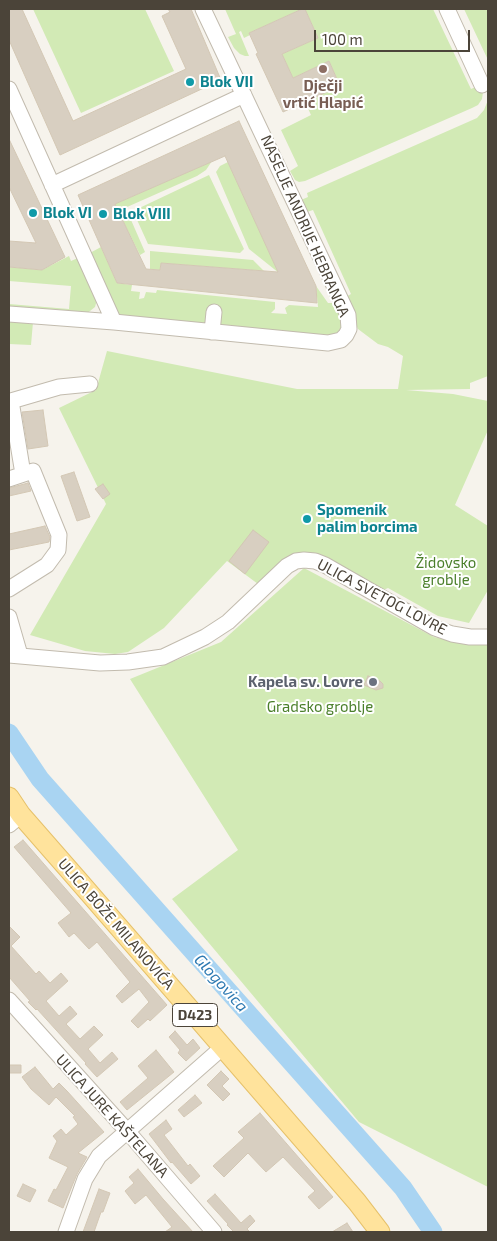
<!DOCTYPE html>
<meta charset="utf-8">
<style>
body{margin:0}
#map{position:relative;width:497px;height:1241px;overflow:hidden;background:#f6f3ec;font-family:"Exo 2",sans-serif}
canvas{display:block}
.frame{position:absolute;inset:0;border:10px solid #4b4439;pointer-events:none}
.scale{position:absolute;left:314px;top:30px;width:156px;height:22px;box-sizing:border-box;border:2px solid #4b4439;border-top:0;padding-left:6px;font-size:15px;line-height:18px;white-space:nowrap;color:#4b4439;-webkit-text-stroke:4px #fff;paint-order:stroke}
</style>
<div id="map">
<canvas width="497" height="1241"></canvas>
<div class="frame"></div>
<div class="scale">100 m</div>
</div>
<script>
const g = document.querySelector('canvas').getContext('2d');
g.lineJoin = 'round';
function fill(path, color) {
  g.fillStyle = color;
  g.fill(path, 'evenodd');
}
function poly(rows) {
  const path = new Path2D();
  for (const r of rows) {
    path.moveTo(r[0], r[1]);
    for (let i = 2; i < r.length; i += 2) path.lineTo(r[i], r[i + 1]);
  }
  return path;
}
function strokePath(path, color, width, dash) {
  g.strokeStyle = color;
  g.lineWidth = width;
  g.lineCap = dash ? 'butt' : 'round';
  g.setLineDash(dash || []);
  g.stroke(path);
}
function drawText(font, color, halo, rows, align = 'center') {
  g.font = font + ' "Exo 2",sans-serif';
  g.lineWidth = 4;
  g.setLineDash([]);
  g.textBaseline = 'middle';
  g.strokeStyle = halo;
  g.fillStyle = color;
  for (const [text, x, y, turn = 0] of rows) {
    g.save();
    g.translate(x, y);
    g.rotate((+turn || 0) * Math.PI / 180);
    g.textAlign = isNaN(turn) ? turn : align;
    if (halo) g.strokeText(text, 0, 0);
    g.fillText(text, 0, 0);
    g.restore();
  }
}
const green = poly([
 [33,9,145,9,174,71,81,113],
 [225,9,302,9,249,33,250,35,244,38,241,31,239,32,249,56,245,56,240,54,234,48,228,37,236,34],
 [305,9,433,9,471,89,480,85,483,92,482,99,478,105,472,108,305,181,299,182,295,180,290,171,298,166,281,130,311,115,305,102,340,86,329,61,293,78,282,54,318,38],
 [464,9,488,9,488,60],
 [488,84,488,376,470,383,470,389,406,390,453,394,488,401,488,430,455,505,488,526,488,590,469,623,438,616,388,588,381,591,323,558,258,584,227,561,164,628,128,652,115,654,85,651,30,635,106,504,59,408,96,390,107,351,297,389,398,389,403,356,388,347,378,344,358,329,344,298,351,294,313,210,307,212,301,200,308,197,307,193,477,118,484,110,488,100],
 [212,161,206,170,197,176,118,211,115,204],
 [228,162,279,273,249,249,216,172,220,166],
 [209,175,244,249,240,253,148,244,133,211],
 [128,213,145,252,140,255,121,217],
 [101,247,117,283,132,285,131,291,140,292,139,299,144,298,146,292,156,293,157,290,275,302,275,309,271,313,287,314,285,308,289,305,318,307,316,286,328,303,336,303,343,318,343,330,332,338,219,327,220,318,222,317,207,315,206,324,119,316,88,254],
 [150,251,253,260,264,271,161,263,160,270,150,269],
 [69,256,71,261,78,258,97,300,95,307,85,315,9,309,9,304,69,309,71,286,9,281,9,267,42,270],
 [9,320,33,322,31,345,9,344],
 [304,568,434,637,459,643,488,644,488,1187,359,1122,172,899,238,850,130,679,221,642]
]);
const river = poly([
 [9,733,40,779,403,1188,433,1232]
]);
const building = poly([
 [9,9,22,9,73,121,186,69,162,16,170,12,168,9,191,9,221,80,60,155,9,40,9,9],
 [302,9,305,9,318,38,282,54,293,78,329,61,340,86,283,112,256,54,258,53,249,33,302,9],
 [239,121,316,286,317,303,117,283,78,195,239,121],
 [225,156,278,272,161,263,160,270,146,269,115,204,225,156],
 [9,139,65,257,42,270,9,267,9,241,36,243,9,187,9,139],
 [43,410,48,446,28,449,22,412,43,410],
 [74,472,90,517,77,521,61,476,74,472],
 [28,483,31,491,9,496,9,488,28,483],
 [103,484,110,494,103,499,95,489,103,484],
 [45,526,50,537,49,542,9,550,9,534,45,526],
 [253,530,269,542,245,574,229,561,253,530],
 [368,676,380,681,383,684,383,688,376,690,364,685,368,676],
 [23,840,167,1005,150,1021,148,1019,138,1028,131,1021,149,1002,139,989,122,1003,116,996,130,982,97,942,89,949,74,933,69,937,58,923,71,913,14,847,23,840],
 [9,926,20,937,11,946,36,974,39,971,50,983,61,973,68,981,46,1001,59,1016,70,1006,77,1014,66,1024,80,1039,94,1026,103,1035,88,1049,100,1063,112,1052,118,1059,97,1077,85,1064,86,1063,37,1009,36,1010,28,1002,30,1001,9,977,9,926],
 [175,1031,187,1045,193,1039,200,1048,186,1061,178,1053,180,1050,169,1037,175,1031],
 [156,1050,174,1072,127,1110,120,1102,148,1078,138,1066,156,1050],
 [9,1065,21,1065,21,1073,9,1073,9,1065],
 [35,1067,53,1089,59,1083,67,1091,104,1132,78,1153,87,1157,77,1174,63,1208,48,1201,54,1189,56,1190,68,1167,49,1158,57,1141,53,1136,61,1129,66,1135,78,1124,73,1117,75,1116,56,1097,49,1105,31,1089,22,1077,35,1067],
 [221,1071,229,1079,222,1086,230,1094,223,1101,207,1085,221,1071],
 [195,1095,202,1103,184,1117,178,1110,195,1095],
 [260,1113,333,1197,319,1209,308,1197,315,1191,283,1157,266,1172,248,1153,224,1177,213,1166,244,1138,238,1132,260,1113],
 [166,1120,172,1129,164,1135,188,1166,190,1164,200,1176,191,1184,172,1162,171,1163,149,1134,166,1120],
 [138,1169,163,1199,193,1232,165,1232,172,1227,146,1195,135,1204,125,1191,134,1183,129,1177,138,1169],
 [23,1184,36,1190,30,1202,17,1196,23,1184],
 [99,1189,110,1193,103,1212,101,1212,94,1232,83,1232,99,1189],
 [215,1194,241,1223,250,1215,255,1221,247,1229,250,1232,231,1232,233,1231,227,1225,228,1224,207,1201,215,1194],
 [347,1223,353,1232,332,1232,347,1223]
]);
const minor = poly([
 [447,9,482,85],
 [9,89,114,322],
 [52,185,244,95],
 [9,314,114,322,328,343,341,340,346,335,349,329,348,315,203,9],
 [212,332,214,312],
 [23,474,11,401,59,387,90,384],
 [9,479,33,471,59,535,58,550,47,565,9,589],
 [9,617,20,655],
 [9,655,100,663,128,662,163,657,205,637,228,622,287,566,296,561,304,560,315,561,325,565,435,628,452,634,470,637,488,637],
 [9,825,21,815],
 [9,1000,128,1132,214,1232],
 [66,1232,85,1179,99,1156,223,1047]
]);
const major = poly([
 [9,797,21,815,77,879,357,1202,380,1232]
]);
const markers = [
 [323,69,5,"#8d6e63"],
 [190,82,5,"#0f9aa8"],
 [33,213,5,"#0f9aa8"],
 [103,214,5,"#0f9aa8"],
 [307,519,5,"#0f9aa8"],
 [373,682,5,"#6b7280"]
];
const shields = [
 [195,1015,45]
];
const shieldNames = [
 ["D423",195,1015]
];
const cultureNames = [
 ["Blok VII",200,82],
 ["Blok VI",43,213],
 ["Blok VIII",113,214],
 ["Spomenik",317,510],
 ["palim borcima",317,527]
];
const educationNames = [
 ["Dječji",323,86],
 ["vrtić Hlapić",323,103]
];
const streetNames = [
 ["NASELJE ANDRIJE HEBRANGA",305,226,66],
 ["ULICA SVETOG LOVRE",382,597,28],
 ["ULICA BOŽE MILANOVIĆA",116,924,49],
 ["ULICA JURE KAŠTELANA",112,1116,48]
];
const parkNames = [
 ["Židovsko",446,563],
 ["groblje",446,580],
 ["Gradsko groblje",320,707]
];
const worshipNames = [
 ["Kapela sv. Lovre",363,682]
];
const waterNames = [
 ["Glogovica",221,983,48]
];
fill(green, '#d2eab5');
strokePath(river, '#a9d4f2', 19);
fill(building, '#d8cfc1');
strokePath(building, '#d3c7b4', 1);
strokePath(minor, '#c2bbae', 17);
strokePath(major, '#e6c16a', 21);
strokePath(minor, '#fff', 15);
strokePath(major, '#ffe39c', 19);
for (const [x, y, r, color] of markers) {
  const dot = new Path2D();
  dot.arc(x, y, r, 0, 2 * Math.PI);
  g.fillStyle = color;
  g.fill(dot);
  strokePath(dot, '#fff', 2);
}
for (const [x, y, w] of shields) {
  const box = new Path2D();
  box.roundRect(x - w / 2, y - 11.5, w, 23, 4);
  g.fillStyle = '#fff';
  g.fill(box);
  strokePath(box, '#4b4439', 1);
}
drawText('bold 14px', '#4b4439', null, shieldNames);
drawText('bold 15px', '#0d838f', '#fff', cultureNames, 'left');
drawText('bold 15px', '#785e54', '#fff', educationNames);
drawText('15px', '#4b4439', '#fff', streetNames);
drawText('15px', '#4a7f2a', '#fff', parkNames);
drawText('bold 15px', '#5b616d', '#fff', worshipNames, 'right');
drawText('italic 16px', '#2e7ab2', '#fff', waterNames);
</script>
